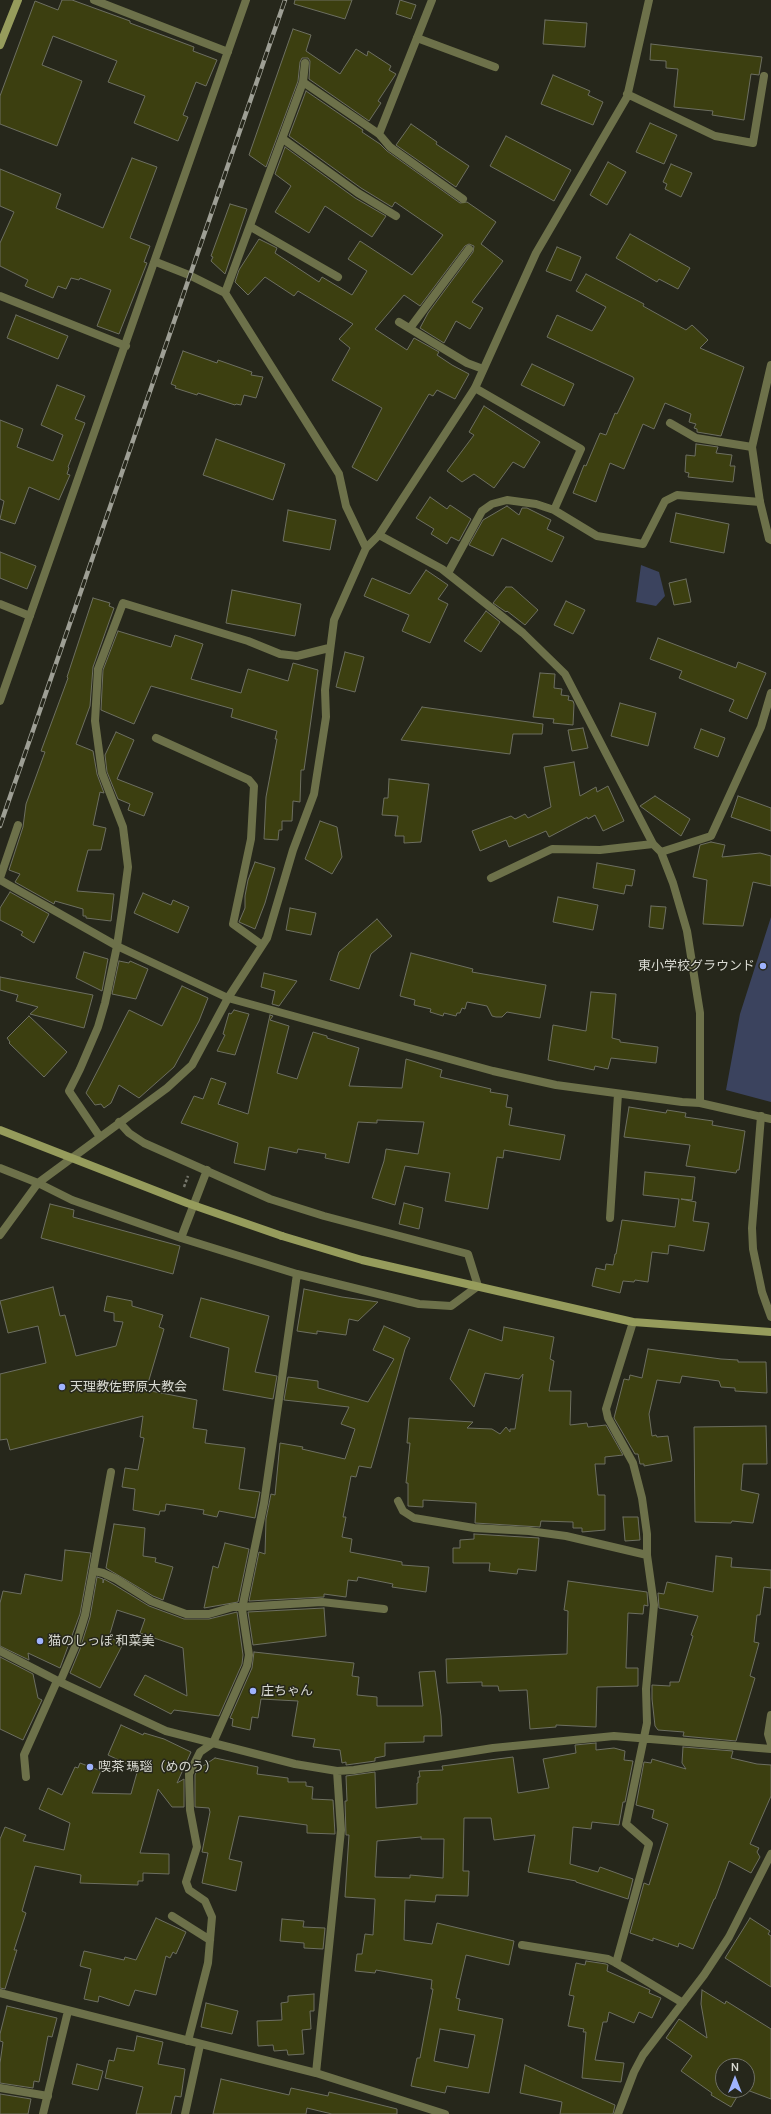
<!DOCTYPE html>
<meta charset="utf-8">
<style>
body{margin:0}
#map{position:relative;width:771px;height:2114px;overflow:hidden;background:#26271b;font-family:Manrope,sans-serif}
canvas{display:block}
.north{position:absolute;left:715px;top:2058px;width:40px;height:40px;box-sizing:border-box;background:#26271b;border:1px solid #6e6f64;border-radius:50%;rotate:0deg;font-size:11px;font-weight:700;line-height:16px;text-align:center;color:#d9dad2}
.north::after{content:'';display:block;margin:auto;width:14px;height:18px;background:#9fb3fd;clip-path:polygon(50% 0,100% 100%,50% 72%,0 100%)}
</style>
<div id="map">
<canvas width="771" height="2114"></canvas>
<div class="north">N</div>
</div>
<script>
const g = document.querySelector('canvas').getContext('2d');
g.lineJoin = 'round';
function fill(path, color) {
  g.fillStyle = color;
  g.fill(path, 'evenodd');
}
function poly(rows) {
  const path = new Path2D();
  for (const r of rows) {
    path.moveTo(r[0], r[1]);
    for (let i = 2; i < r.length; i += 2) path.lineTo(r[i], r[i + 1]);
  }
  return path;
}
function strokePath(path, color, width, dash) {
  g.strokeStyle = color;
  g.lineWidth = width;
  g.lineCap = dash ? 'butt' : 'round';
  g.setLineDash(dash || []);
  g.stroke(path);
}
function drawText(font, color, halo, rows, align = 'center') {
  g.font = font + ' Manrope,"Noto Sans JP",sans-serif';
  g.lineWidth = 3;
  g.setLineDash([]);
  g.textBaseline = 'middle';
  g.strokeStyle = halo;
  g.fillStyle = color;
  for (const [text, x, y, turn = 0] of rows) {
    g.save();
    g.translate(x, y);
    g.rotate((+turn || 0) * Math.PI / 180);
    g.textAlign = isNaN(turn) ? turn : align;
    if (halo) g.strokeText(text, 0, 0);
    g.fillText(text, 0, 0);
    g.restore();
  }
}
const green = poly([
 [641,565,659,572,665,596,656,606,636,602],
 [771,917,771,1102,726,1090,740,1014]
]);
const building = poly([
 [62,0,72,0,130,21,130,23,194,47,193,51,217,60,206,86,196,82,183,115,188,117,178,141,134,123,145,96,108,82,117,61,53,36,42,65,82,81,57,146,0,124,0,96,35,1,58,10,62,0],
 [295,0,352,0,345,19,294,4,295,0],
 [400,0,416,5,411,19,396,14,400,0],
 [545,20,587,23,585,47,543,44,545,20],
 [293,29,311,35,306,51,340,74,356,49,367,56,368,51,391,66,389,70,396,74,378,101,381,103,369,121,309,79,310,61,308,58,302,58,300,62,298,81,266,167,249,155,293,29],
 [651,44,762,57,759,75,751,74,744,120,712,115,713,111,674,107,678,69,666,68,666,61,650,60,651,44],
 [553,75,590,91,588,95,603,102,593,125,541,104,553,75],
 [306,91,363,130,362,132,380,144,387,151,460,203,467,202,496,222,481,244,503,261,472,302,483,308,470,329,456,321,444,343,420,328,428,313,473,252,474,246,469,244,465,246,420,306,404,295,375,329,407,350,414,338,439,352,437,355,452,365,469,374,455,399,437,390,433,396,429,394,377,481,352,467,382,408,332,380,350,348,339,339,353,324,298,291,294,296,265,277,248,295,235,282,239,270,259,239,277,248,275,253,319,282,322,277,352,295,367,271,348,259,360,241,412,275,443,235,395,202,392,207,361,188,289,136,306,91],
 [650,123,677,135,664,164,636,152,650,123],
 [411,124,437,142,436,144,469,166,456,187,396,145,411,124],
 [506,136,571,170,554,201,490,166,506,136],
 [285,147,355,198,386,216,372,237,325,206,309,233,275,212,291,186,275,174,285,147],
 [132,158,157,167,130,238,150,246,144,262,147,263,119,334,97,326,111,290,80,278,79,280,71,278,66,289,58,286,53,298,25,286,28,280,0,266,0,243,14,212,0,206,0,169,61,194,56,208,103,228,132,158],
 [608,162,626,172,607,205,590,195,608,162],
 [671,164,692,173,681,197,665,189,667,184,663,182,671,164],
 [230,204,247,209,225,274,211,261,213,257,211,256,230,204],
 [630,234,690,268,678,289,659,279,657,282,616,258,630,234],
 [557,247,581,257,571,281,546,271,557,247],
 [586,274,644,304,643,306,686,330,692,325,708,340,700,348,744,367,721,436,697,432,697,429,694,428,696,424,689,422,691,414,665,403,654,429,643,424,624,469,610,463,596,502,573,493,584,465,586,466,600,433,606,435,615,413,617,414,634,379,633,377,547,337,557,315,592,331,606,307,576,291,586,274],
 [16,315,68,336,58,359,7,338,16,315],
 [183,351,217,363,218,360,252,372,251,375,263,377,256,398,244,395,241,405,236,404,235,405,198,393,197,395,175,388,176,386,171,384,183,351],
 [532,364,574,384,564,406,521,385,532,364],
 [57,385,85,396,75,419,85,423,68,467,69,468,67,474,70,475,59,500,29,487,15,524,0,519,4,501,0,499,0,420,23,429,17,447,53,461,63,435,41,425,57,385],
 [484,406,540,442,524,468,513,462,494,488,474,474,462,482,447,471,474,435,469,432,484,406],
 [216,439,285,464,273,500,203,475,216,439],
 [696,444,718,447,716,453,732,455,730,466,735,466,733,482,688,477,689,473,685,472,686,455,695,456,696,444],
 [430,497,447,509,450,505,471,519,459,541,451,537,447,544,431,534,434,529,416,518,430,497],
 [507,506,519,515,522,508,527,508,551,520,547,529,564,537,552,562,502,538,493,556,469,545,483,520,507,506],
 [288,510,336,520,330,550,283,541,288,510],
 [676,513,729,524,724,553,670,542,676,513],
 [0,552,36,566,27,589,0,578,0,552],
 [426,570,448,585,438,599,448,604,430,643,402,631,409,615,364,596,372,578,410,594,426,570],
 [686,579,691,602,674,605,669,583,686,579],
 [506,587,512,587,538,610,525,625,507,611,506,612,493,603,506,587],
 [232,590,301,604,295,636,226,623,232,590],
 [93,598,110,603,109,606,114,608,93,667,90,706,76,744,93,751,97,774,104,793,100,792,93,825,106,828,101,850,88,850,77,891,114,894,111,921,86,918,86,916,83,916,83,909,55,901,54,904,15,882,20,874,9,870,23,827,26,804,45,752,41,751,68,678,67,677,93,598],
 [566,601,585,610,573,634,554,625,566,601],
 [486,611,500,622,481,652,464,641,486,611],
 [118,631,171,647,175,635,203,644,191,679,241,693,248,669,288,681,293,663,318,670,304,770,301,770,300,802,293,801,292,821,282,821,282,830,279,830,278,840,264,839,266,797,277,739,275,739,277,731,231,717,233,709,151,686,134,724,101,710,103,670,118,631],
 [658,638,736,668,738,662,766,673,747,719,729,711,734,700,679,678,682,671,650,659,658,638],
 [345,652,364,657,355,692,336,687,345,652],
 [540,673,555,674,554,688,562,689,561,695,569,696,568,700,573,701,574,704,573,725,553,723,554,719,533,717,540,673],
 [620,703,656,713,648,746,611,736,620,703],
 [422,707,543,724,542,734,513,734,510,754,401,740,422,707],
 [583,728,588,748,572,751,568,730,583,728],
 [701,729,725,738,718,757,694,748,701,729],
 [116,732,134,740,117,779,153,793,144,816,128,810,130,804,118,799,107,772,105,755,116,732],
 [574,762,580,796,596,787,597,792,608,786,624,821,603,831,595,815,588,819,587,817,549,837,546,831,509,847,506,840,480,851,472,831,511,816,515,819,525,814,528,818,551,807,544,767,574,762],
 [389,779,429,784,421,842,404,843,404,836,395,836,398,816,382,815,384,798,388,798,389,779],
 [655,796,690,819,681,836,640,806,655,796],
 [738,796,771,808,771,831,731,817,738,796],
 [320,821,337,827,342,857,332,874,305,859,320,821],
 [711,842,725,845,722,857,760,853,771,856,771,886,753,882,743,926,703,924,707,880,693,877,700,845,711,842],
 [255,862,275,868,265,903,255,929,239,922,245,908,245,896,248,880,255,862],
 [597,863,635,870,632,886,626,885,624,894,593,888,597,863],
 [10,892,49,914,34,943,21,935,23,932,0,920,0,908,10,892],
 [143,893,171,905,173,900,189,907,178,933,134,913,143,893],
 [558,897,598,905,593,930,553,922,558,897],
 [651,906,666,907,663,929,649,927,651,906],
 [290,908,316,913,311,935,286,930,290,908],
 [377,919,392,936,371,954,359,989,330,980,339,952,377,919],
 [84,952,108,959,102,991,76,978,84,952],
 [411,953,473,969,472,972,546,985,540,1018,507,1012,502,1017,496,1017,492,1016,487,1006,467,1002,465,1009,462,1008,460,1013,457,1013,456,1016,444,1013,443,1016,430,1012,431,1009,414,1005,415,1000,400,996,411,953],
 [119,961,129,963,130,961,148,969,136,999,112,994,119,961],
 [264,973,297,981,279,1006,272,1004,275,991,261,987,264,973],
 [0,977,93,995,84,1028,30,1014,38,1007,16,1001,18,995,0,990,0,977],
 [182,986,208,998,199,1021,174,1067,139,1098,119,1085,111,1103,104,1108,101,1104,95,1105,86,1093,129,1010,162,1026,182,986],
 [591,992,616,994,612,1038,620,1040,620,1042,658,1047,656,1063,611,1058,608,1069,595,1066,594,1070,548,1060,553,1025,586,1031,591,992],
 [234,1010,249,1014,235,1055,217,1051,225,1035,223,1034,229,1013,231,1014,234,1010],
 [270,1015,273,1016,270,1020,289,1026,277,1073,297,1079,313,1032,327,1036,327,1038,359,1048,349,1086,402,1088,406,1059,442,1070,440,1077,491,1089,490,1092,508,1095,506,1107,512,1108,509,1125,565,1135,560,1160,504,1150,503,1158,497,1157,488,1209,445,1201,450,1173,405,1166,395,1205,372,1198,384,1161,386,1149,418,1154,424,1122,377,1120,377,1123,358,1122,349,1163,325,1158,326,1154,298,1149,297,1153,269,1147,265,1170,234,1163,238,1143,181,1123,194,1096,203,1099,211,1078,226,1083,218,1104,248,1114,270,1015],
 [29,1016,67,1052,44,1077,9,1043,10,1042,7,1038,29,1016],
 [629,1107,666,1113,667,1110,686,1113,685,1117,713,1121,712,1125,745,1131,739,1170,737,1170,736,1173,686,1166,690,1145,624,1137,629,1107],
 [645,1172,695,1177,692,1200,681,1199,696,1202,693,1221,709,1223,704,1251,669,1245,668,1254,652,1252,648,1282,635,1280,634,1282,623,1281,620,1293,592,1286,596,1268,605,1270,606,1264,613,1265,615,1254,616,1254,622,1220,675,1227,679,1199,643,1195,645,1172],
 [404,1203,423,1208,419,1229,399,1224,404,1203],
 [50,1204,74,1210,73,1217,180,1246,173,1274,41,1238,50,1204],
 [53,1287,60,1316,65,1315,76,1356,116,1346,123,1322,114,1321,114,1313,104,1311,107,1296,132,1301,132,1306,163,1315,159,1327,164,1329,146,1390,197,1400,193,1428,207,1430,205,1443,245,1448,239,1489,260,1492,255,1518,219,1511,217,1517,203,1514,204,1510,166,1504,165,1511,160,1511,159,1515,133,1510,135,1489,122,1487,125,1468,138,1470,144,1438,140,1437,143,1416,10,1450,7,1439,0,1440,0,1374,46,1363,38,1326,8,1333,0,1301,53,1287],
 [304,1289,342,1297,378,1302,358,1321,349,1319,346,1335,317,1331,317,1334,297,1331,304,1289],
 [201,1298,269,1316,255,1372,277,1376,273,1399,223,1390,229,1348,190,1337,201,1298],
 [384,1326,410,1338,405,1349,371,1468,359,1466,356,1477,351,1476,343,1517,346,1517,342,1537,352,1539,350,1552,402,1562,402,1565,429,1567,426,1592,392,1587,393,1584,358,1577,357,1581,348,1580,346,1597,324,1594,324,1597,249,1601,259,1552,265,1554,266,1519,271,1494,275,1495,280,1443,303,1447,302,1449,345,1459,355,1429,341,1424,349,1407,284,1400,288,1377,318,1381,318,1388,368,1402,394,1359,373,1350,384,1326],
 [504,1327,554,1337,550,1359,554,1361,549,1391,571,1391,570,1425,587,1423,588,1427,606,1425,623,1455,605,1457,605,1464,595,1464,598,1495,605,1495,605,1530,582,1532,582,1528,573,1528,573,1522,541,1521,540,1527,475,1523,476,1503,423,1500,423,1507,408,1506,408,1483,406,1483,410,1443,407,1443,409,1418,473,1422,467,1428,492,1429,500,1434,506,1427,510,1432,510,1429,515,1429,523,1374,519,1379,485,1373,474,1407,450,1379,469,1329,502,1341,504,1327],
 [648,1349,721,1359,738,1360,738,1362,766,1362,767,1393,735,1391,735,1388,721,1387,719,1381,682,1376,680,1383,657,1380,649,1414,652,1436,656,1435,657,1437,668,1436,672,1461,644,1466,644,1464,640,1464,638,1454,635,1454,614,1418,624,1379,629,1380,630,1375,642,1378,648,1349],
 [766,1426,767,1464,743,1464,741,1490,759,1494,753,1523,732,1521,731,1523,695,1522,694,1427,766,1426],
 [623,1517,638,1517,640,1540,625,1541,623,1517],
 [114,1524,145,1528,143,1556,156,1558,155,1562,173,1567,163,1600,153,1596,106,1568,114,1524],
 [474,1534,539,1538,536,1571,518,1569,517,1574,489,1571,490,1563,453,1563,453,1548,460,1548,460,1540,474,1539,474,1534],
 [225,1543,249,1549,238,1602,204,1608,213,1566,218,1568,225,1543],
 [65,1550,91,1553,80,1614,60,1668,28,1653,29,1660,0,1646,0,1603,3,1591,21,1594,25,1574,62,1581,65,1550],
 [716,1556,732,1558,731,1567,771,1570,771,1588,764,1587,760,1615,757,1615,754,1642,759,1643,750,1676,755,1678,736,1741,683,1736,684,1732,658,1730,655,1726,652,1699,652,1685,670,1686,670,1682,679,1682,693,1636,691,1635,698,1616,659,1608,658,1593,664,1594,667,1582,713,1592,716,1556],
 [97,1577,103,1579,103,1583,104,1579,113,1584,149,1606,184,1619,209,1619,237,1612,243,1655,242,1664,219,1716,174,1710,171,1714,134,1695,145,1675,187,1696,183,1648,140,1633,145,1619,117,1610,109,1637,123,1644,100,1688,70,1673,80,1649,90,1617,97,1577],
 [568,1581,647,1592,648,1606,644,1605,643,1614,628,1613,626,1668,638,1668,638,1686,597,1687,596,1727,556,1725,556,1727,530,1729,527,1690,499,1691,498,1686,482,1686,482,1682,447,1683,446,1659,567,1654,568,1611,564,1610,568,1581],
 [324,1608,326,1636,253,1645,248,1612,324,1608],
 [254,1652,354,1663,352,1676,359,1677,357,1695,377,1697,377,1706,423,1706,419,1672,435,1671,441,1716,442,1736,424,1736,424,1742,385,1743,385,1756,375,1758,375,1761,346,1765,346,1762,342,1763,340,1750,313,1747,315,1739,292,1736,298,1701,261,1699,258,1718,252,1717,250,1730,232,1726,233,1719,230,1718,252,1668,254,1652],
 [0,1657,33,1674,38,1698,42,1700,23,1740,0,1729,0,1657],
 [121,1725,143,1735,144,1733,164,1739,191,1752,177,1783,184,1779,184,1807,172,1807,158,1789,140,1853,169,1854,169,1874,143,1873,143,1881,138,1881,138,1885,80,1883,81,1875,35,1866,22,1911,26,1913,14,1950,17,1950,5,1989,0,1988,0,1839,5,1827,26,1835,23,1841,64,1850,70,1823,39,1809,48,1788,62,1795,75,1767,78,1768,80,1763,101,1771,92,1793,131,1794,138,1769,108,1755,121,1725],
 [596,1743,596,1750,614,1748,625,1751,624,1760,633,1761,625,1802,623,1802,619,1825,592,1822,591,1829,573,1827,570,1864,598,1872,600,1867,633,1879,628,1899,576,1882,576,1881,528,1872,535,1835,494,1840,491,1818,464,1818,463,1871,469,1871,468,1896,436,1895,435,1902,405,1900,404,1940,432,1944,437,1923,514,1941,509,1965,466,1955,456,1998,460,1999,458,2010,503,2019,489,2093,447,2086,445,2093,411,2086,417,2058,420,2058,433,1989,431,1989,432,1980,376,1970,375,1973,355,1971,357,1954,362,1954,365,1934,373,1935,375,1901,375,1899,345,1897,349,1835,346,1835,345,1801,347,1801,346,1776,375,1772,376,1808,417,1804,417,1783,418,1783,418,1777,420,1777,419,1771,443,1770,442,1766,513,1757,518,1793,549,1788,543,1759,576,1753,575,1745,596,1743],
 [421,1837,421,1839,444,1839,443,1878,410,1875,410,1878,375,1877,377,1841,421,1837],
 [440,2029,475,2035,468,2068,434,2061,440,2029],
 [683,1747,733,1751,731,1758,757,1764,771,1765,771,1796,750,1844,759,1848,757,1852,760,1857,751,1873,729,1861,715,1899,714,1899,693,1949,679,1943,678,1947,653,1938,653,1941,630,1933,644,1883,649,1885,668,1824,652,1818,654,1810,636,1805,644,1762,651,1763,652,1759,686,1769,682,1763,683,1747],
 [215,1758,258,1767,257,1774,288,1778,288,1782,306,1782,306,1786,313,1787,312,1799,333,1800,335,1834,307,1833,307,1825,239,1816,229,1859,242,1862,236,1891,202,1883,208,1853,202,1852,210,1812,209,1808,195,1807,195,1775,197,1770,215,1758],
 [156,1918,186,1932,176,1954,173,1952,170,1958,166,1956,156,1995,135,1990,129,2006,99,1996,98,2002,84,1999,91,1969,80,1966,84,1951,124,1960,125,1957,136,1960,156,1918],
 [750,1918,770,1931,768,1934,771,1936,771,1987,725,1958,750,1918],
 [282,1919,304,1921,303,1927,325,1928,323,1949,304,1948,304,1943,280,1941,282,1919],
 [586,1961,606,1964,608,1965,607,1971,650,1990,649,1993,661,1998,652,2018,639,2012,634,2023,609,2012,607,2022,603,2022,595,2060,624,2063,621,2082,582,2078,586,2032,583,2032,584,2029,568,2026,574,1996,569,1995,576,1963,585,1965,586,1961],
 [702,1990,725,2004,726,2001,771,2029,771,2099,747,2090,747,2066,723,2066,723,2090,741,2090,731,2107,711,2095,712,2093,681,2071,692,2056,666,2038,679,2019,707,2038,701,2004,702,1990],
 [314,1994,314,2011,310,2011,311,2029,302,2030,304,2054,288,2055,287,2050,274,2051,273,2045,258,2046,257,2021,282,2020,281,2003,288,2002,288,1996,314,1994],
 [206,2003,238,2011,232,2034,201,2027,206,2003],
 [7,2006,57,2018,52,2037,48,2036,39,2082,34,2081,33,2088,0,2083,0,2063,3,2042,0,2041,0,2034,7,2006],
 [137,2036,163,2042,158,2064,185,2069,181,2097,175,2096,171,2114,136,2114,143,2087,105,2078,109,2060,114,2061,117,2048,134,2051,137,2036],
 [77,2064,103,2071,98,2090,72,2084,77,2064],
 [525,2065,615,2105,613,2114,560,2114,562,2102,520,2093,525,2065],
 [221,2079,289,2095,291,2088,328,2096,329,2092,397,2109,397,2114,332,2114,307,2108,306,2114,213,2114,221,2079],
 [0,2094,31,2099,28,2114,0,2114,0,2094]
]);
const path = poly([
 [184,1187,188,1176]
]);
const lane = poly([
 [417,38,495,67],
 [399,322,467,363,483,369],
 [410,328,469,249],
 [475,388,581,449,554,510],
 [670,423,696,438,752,447],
 [448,573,482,511,492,504,507,500,536,504,554,510,597,536,643,544,665,501,677,495,760,502],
 [156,738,249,780,254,786,251,839,233,924,262,945],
 [0,878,18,825],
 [242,1607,322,1602,384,1609],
 [60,1682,75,1647,85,1615,111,1472],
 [26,1777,24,1755,57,1681],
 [172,1916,210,1940],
 [522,1945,608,1959,616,1963],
 [188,2041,208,1963,212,1917,205,1901,189,1890,186,1882,197,1847,190,1810,189,1774,200,1752,213,1743],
 [0,2088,48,2096]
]);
const street = poly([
 [94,0,228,52],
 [303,82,379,134,390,147,463,199],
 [627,94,715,136,753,143,764,76],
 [379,134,432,0],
 [283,139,358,193,396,216],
 [251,227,338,277],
 [156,262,189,275,225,293,339,474,346,506,366,548],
 [225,293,303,82,305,63],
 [0,296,126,346],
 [771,365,752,447,760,502,769,539,771,540],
 [379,535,442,569,523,633,565,674,653,844,661,852,673,883,687,931,700,1013,700,1103],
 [0,604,30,616],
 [0,701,246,0],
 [661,852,711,836,761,727,771,693],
 [491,878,552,849,600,850,653,844],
 [0,880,117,946,228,998,493,1071,556,1085,682,1102,700,1103,771,1119],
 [761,1116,752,1228,753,1249,762,1292,771,1317],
 [100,1137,69,1091,80,1069,98,1027,105,1003,117,946,123,905,128,867,123,827,102,773,95,721,98,669,123,603,248,641,280,654,297,656,329,648],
 [0,1168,38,1183,72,1200,181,1238,297,1274,419,1304,451,1306,478,1286,468,1254,324,1216,270,1199,144,1143,129,1133,119,1122],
 [610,1218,618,1094],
 [0,1235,38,1183,167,1088,192,1065,228,998,267,938,293,850,314,794,326,717,325,690,334,620,366,548,379,535,475,388,536,253,627,97,649,0],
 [181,1238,207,1170],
 [633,1322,606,1409,608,1418,633,1463,642,1498,647,1534,647,1555,654,1605,646,1689,647,1723,626,1824,649,1844,616,1963,683,2003],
 [398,1501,403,1511,414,1518,474,1528,529,1531,566,1536,647,1555],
 [94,1571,103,1573,116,1579,151,1601,186,1614,209,1614,233,1607,242,1607],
 [0,1651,60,1682,166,1731,295,1764,337,1771,354,1770,493,1748,614,1736,771,1749],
 [771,1715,768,1734,771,1744],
 [213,1743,247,1666,249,1655,242,1609,264,1503,297,1274],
 [0,1993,316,2073,445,2114],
 [316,2073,341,1830,337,1771],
 [43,2114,68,2011],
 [185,2114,200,2045],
 [618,2114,634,2072,643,2055,704,1975,729,1937,771,1854]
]);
const secondary = poly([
 [0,45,18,0],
 [282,1236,362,1260,633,1322,771,1332]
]);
const rail = poly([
 [0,826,285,0]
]);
const secondaryBridge = poly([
 [0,1130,187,1203,282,1236]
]);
const markers = [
 [763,966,4,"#9fb3fd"],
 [62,1387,4,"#9fb3fd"],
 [40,1641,4,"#9fb3fd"],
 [253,1691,4,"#9fb3fd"],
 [90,1767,4,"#9fb3fd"]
];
const poiNames = [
 ["東小学校グラウンド",755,966,"right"],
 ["天理教佐野原大教会",70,1387],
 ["猫のしっぽ 和菜美",48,1641],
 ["庄ちゃん",261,1691],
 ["喫茶 瑪瑙（めのう）",98,1767]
];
fill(green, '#3b435e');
fill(building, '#3c3f10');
strokePath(building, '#6d6f61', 1);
strokePath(path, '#75766b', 2.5, [3, 2]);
strokePath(lane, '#6d714a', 8);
strokePath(street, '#6d714a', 8);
strokePath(secondary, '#969c5c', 8);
strokePath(rail, '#9e9f95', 4.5);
strokePath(rail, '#26271b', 3, [9]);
strokePath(secondaryBridge, '#969c5c', 8);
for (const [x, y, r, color] of markers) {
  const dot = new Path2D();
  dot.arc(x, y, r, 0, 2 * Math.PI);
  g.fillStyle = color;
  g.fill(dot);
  strokePath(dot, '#26271b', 1.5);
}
drawText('13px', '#d9dad2', '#26271b', poiNames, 'left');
</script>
